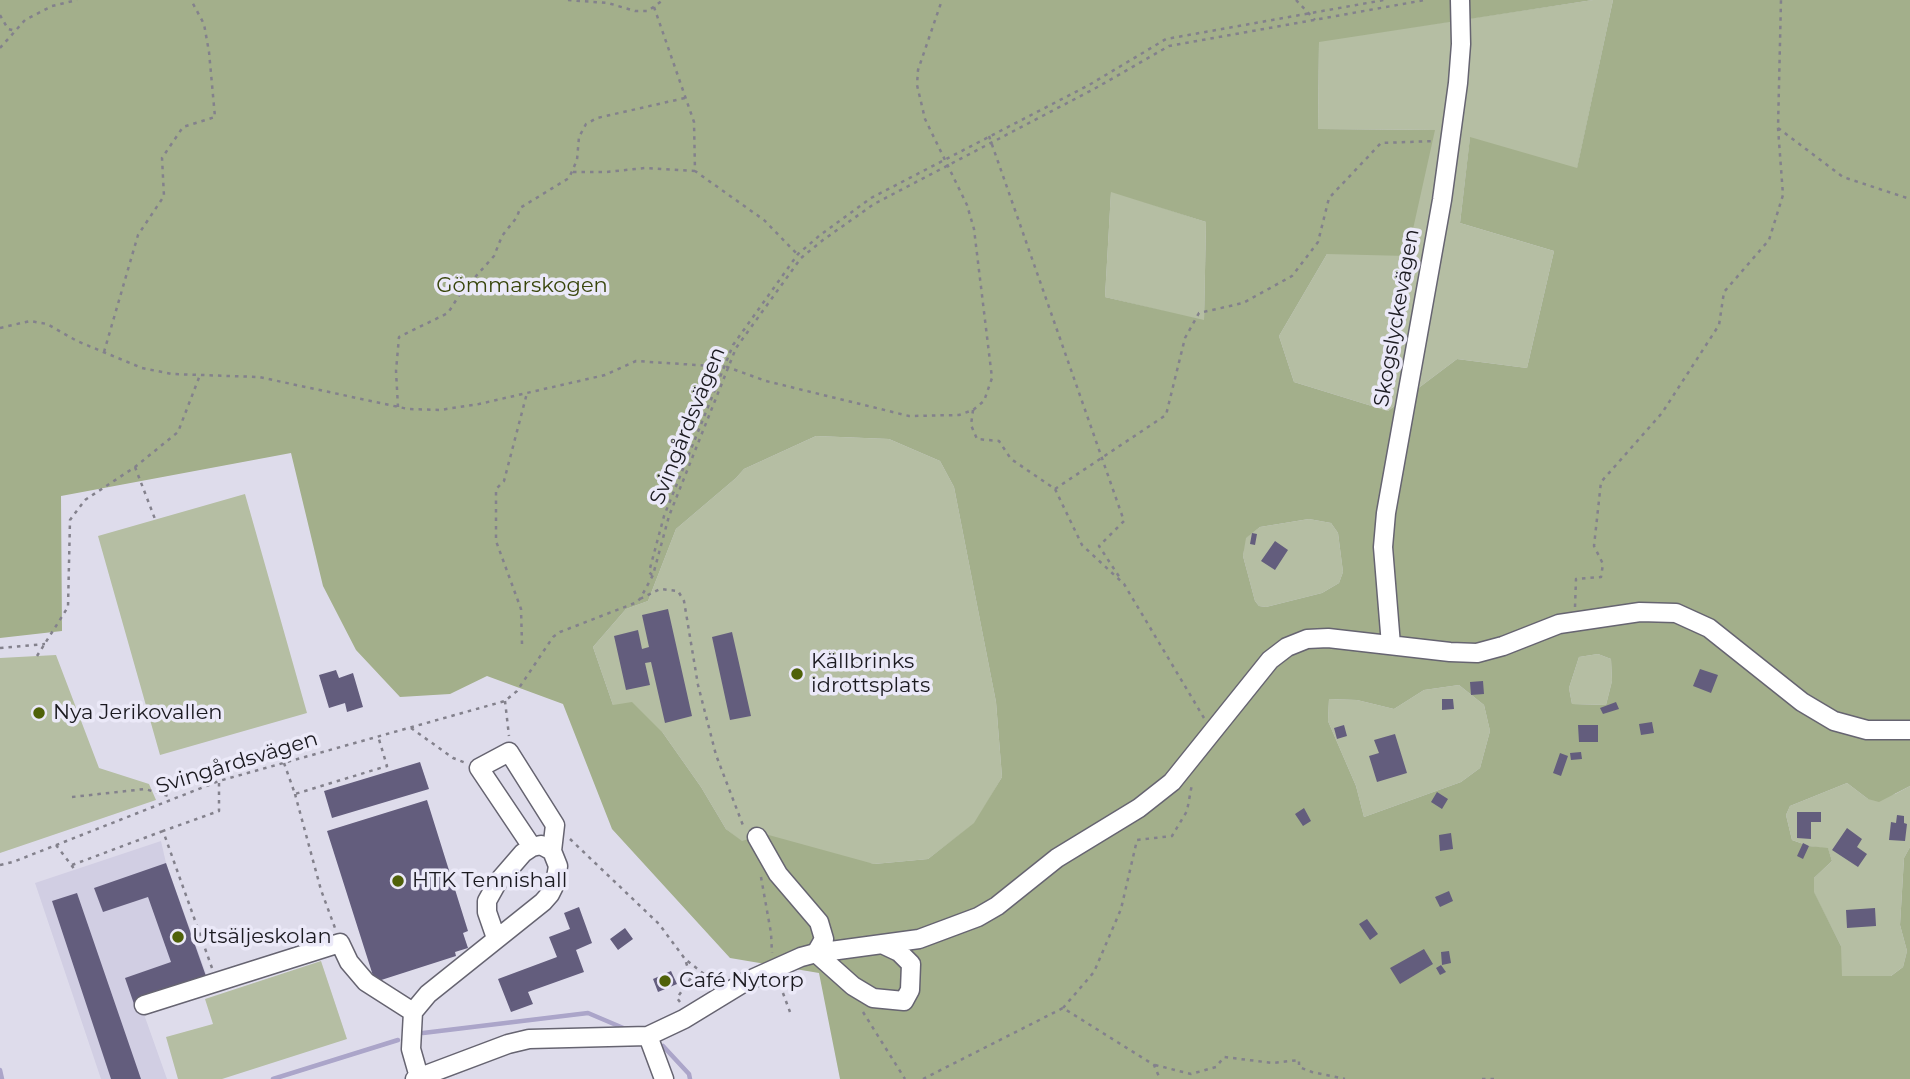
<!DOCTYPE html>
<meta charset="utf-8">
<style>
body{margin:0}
canvas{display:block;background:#dedceb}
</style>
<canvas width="1910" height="1079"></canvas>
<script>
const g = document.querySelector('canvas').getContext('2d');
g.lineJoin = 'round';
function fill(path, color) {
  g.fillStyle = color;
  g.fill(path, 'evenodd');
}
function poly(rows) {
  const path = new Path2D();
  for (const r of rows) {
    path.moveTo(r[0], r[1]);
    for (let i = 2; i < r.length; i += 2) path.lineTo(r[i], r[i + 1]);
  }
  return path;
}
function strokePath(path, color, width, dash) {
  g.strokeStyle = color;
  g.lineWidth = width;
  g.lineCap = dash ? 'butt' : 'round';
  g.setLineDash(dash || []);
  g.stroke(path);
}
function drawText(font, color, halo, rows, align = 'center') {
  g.font = font + ' Montserrat,sans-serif';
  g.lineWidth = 7;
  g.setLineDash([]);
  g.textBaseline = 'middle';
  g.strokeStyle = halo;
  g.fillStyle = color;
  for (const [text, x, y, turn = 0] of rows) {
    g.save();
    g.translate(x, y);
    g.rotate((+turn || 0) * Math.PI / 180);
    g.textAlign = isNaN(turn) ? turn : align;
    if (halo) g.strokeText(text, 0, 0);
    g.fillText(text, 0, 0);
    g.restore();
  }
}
const built = poly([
 [161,841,166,863,208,979,140,1003,167,1079,101,1079,35,883]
]);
const green = poly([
 [1593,0,1613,0,1577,169,1470,138,1460,223,1554,251,1527,368,1457,359,1388,411,1294,382,1279,336,1327,254,1434,130,1318,129,1319,41],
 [1111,191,1206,222,1204,321,1105,297],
 [816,436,889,439,940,461,954,487,996,702,1002,777,975,823,928,859,874,864,742,842,726,829,701,787,663,733,613,705,593,647,626,609,648,601,676,529,736,478,744,469],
 [245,494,307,713,160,755,98,536],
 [1309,519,1331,523,1338,533,1343,572,1339,583,1322,593,1266,607,1259,606,1255,601,1243,556,1245,538,1260,527],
 [1598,654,1611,659,1612,681,1606,705,1572,704,1569,688,1579,657],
 [56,655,99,768,149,784,156,800,0,853,0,658],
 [1459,685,1484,705,1490,731,1480,768,1461,782,1364,817,1356,786,1328,721,1329,699,1357,700,1394,709,1424,690],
 [1847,783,1868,799,1895,794,1910,786,1910,847,1904,858,1900,925,1907,951,1903,967,1891,976,1841,976,1841,946,1814,893,1814,878,1832,861,1828,849,1809,846,1792,840,1786,815,1790,806],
 [321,961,347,1039,222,1079,178,1079,166,1037,213,1024,205,999]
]);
const forest = poly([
 [0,0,1593,0,1319,42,1318,129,1435,130,1407,256,1327,254,1279,336,1294,382,1388,411,1457,359,1527,368,1554,251,1460,223,1470,137,1577,168,1613,0,1910,0,1910,786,1879,802,1868,799,1847,783,1790,806,1786,815,1792,840,1809,846,1828,848,1832,861,1814,878,1814,892,1841,946,1842,976,1891,976,1903,967,1907,951,1900,925,1904,858,1910,847,1910,1079,840,1079,819,973,730,958,612,829,563,704,487,676,450,694,400,697,356,650,323,586,291,453,61,496,62,631,0,638],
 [1111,192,1206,222,1204,320,1105,297],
 [816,436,889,439,940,461,954,487,996,702,1002,777,974,823,928,859,874,864,765,834,742,841,726,829,701,787,663,733,632,702,613,705,593,647,626,609,648,601,676,529,736,478,744,469],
 [1309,519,1331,523,1338,533,1343,572,1339,583,1322,593,1266,607,1259,606,1255,601,1243,556,1246,538,1260,527],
 [1598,654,1611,659,1612,681,1606,705,1572,704,1569,688,1579,657],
 [1459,685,1484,705,1490,731,1480,768,1461,782,1364,817,1356,786,1328,721,1329,699,1357,700,1394,709,1424,690]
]);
const stream = poly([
 [423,1033,588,1013,628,1030],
 [663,1046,689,1074,690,1079],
 [0,1070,2,1079],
 [273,1079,398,1040]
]);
const building = poly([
 [1252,533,1257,534,1255,545,1250,544],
 [1275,541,1288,550,1275,570,1261,561],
 [668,609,692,716,665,723,651,662,645,663,650,685,626,690,614,636,638,630,642,649,649,647,642,615],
 [732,632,751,716,730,720,712,637],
 [1700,669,1718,675,1711,693,1693,686],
 [336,670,339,678,353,673,363,707,347,712,345,703,329,708,319,675],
 [1483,681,1484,694,1471,695,1470,682],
 [1442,699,1453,699,1454,709,1442,710],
 [1616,702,1619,709,1603,714,1600,708],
 [1652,722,1654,733,1641,735,1639,724],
 [1344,725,1347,736,1337,739,1334,728],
 [1578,725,1598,725,1598,742,1579,742],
 [1395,734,1407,773,1377,782,1369,756,1379,753,1374,740],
 [1581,752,1582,759,1571,760,1570,753],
 [1560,753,1568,756,1561,776,1553,773],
 [420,762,429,789,332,818,324,791],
 [1437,792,1448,799,1442,809,1431,802],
 [427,800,468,931,463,933,468,948,455,952,456,956,375,982,327,831],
 [1304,808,1311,821,1303,826,1295,814],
 [1797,812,1821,812,1821,822,1811,822,1811,839,1797,838],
 [1897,815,1904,816,1904,823,1907,824,1905,841,1889,840,1891,822,1896,823],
 [1847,828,1862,839,1857,847,1867,854,1858,867,1832,850],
 [1451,833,1453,849,1440,851,1439,835],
 [1803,843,1809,846,1803,859,1797,856],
 [166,863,207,979,134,1004,125,978,171,962,148,897,103,912,94,888],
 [1449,891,1453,901,1440,907,1435,897],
 [77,893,141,1079,111,1079,52,901],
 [579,907,592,943,576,950,584,972,528,992,533,1004,511,1012,498,979,557,957,549,937,570,929,564,913],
 [1875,908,1876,926,1847,928,1846,910],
 [1367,919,1378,934,1370,940,1359,924],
 [625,928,633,939,618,950,610,939],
 [1424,949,1433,964,1400,984,1390,968],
 [1449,951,1451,963,1442,965,1441,952],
 [1441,965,1446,972,1440,975,1436,968],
 [671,971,677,984,658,992,653,979]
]);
const path = poly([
 [568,0,608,3,635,11,648,11,663,0],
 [1296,0,1315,20],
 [654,7,694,122,695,171,764,220,799,256],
 [0,15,8,29,16,31],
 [0,48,25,20,52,6,77,0],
 [1778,128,1843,177,1910,199],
 [989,136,1124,521,1099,546,1120,578],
 [573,172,606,172,645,168,695,171],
 [0,328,30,321,47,324,77,341,142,368,172,374,259,377,408,409,440,410,479,404,605,375,636,361,727,367,766,381,909,416,959,415,973,410,984,401,992,378,974,229,967,205,925,119,917,85,918,70,942,0],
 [104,352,138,235,164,196,162,158,183,127,215,117,209,52,204,24,191,0],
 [398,407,396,371,399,337,448,313,460,294,494,256,502,236,517,217,520,208,569,178,577,160,579,137,586,124,597,118,685,98],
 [973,410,971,425,977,439,999,441,1011,459,1055,489,1082,545,1124,584,1204,718],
 [135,467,155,519],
 [1055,489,1166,415,1185,338,1199,313,1243,303,1292,276,1318,242,1329,198,1381,143,1435,141],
 [652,575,649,572,664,516,733,345,798,254,819,236,871,198,1089,85,1166,39,1384,0],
 [640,599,660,589,678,591,684,601,698,685,716,755,744,828],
 [1575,607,1576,579,1601,577,1603,564,1594,546,1601,482,1662,413,1719,325,1724,292,1769,240,1783,195,1778,128,1781,0],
 [522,644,521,609,496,541,496,489,504,481,527,393],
 [0,648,45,644],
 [37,656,68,607,70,520,85,500,135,467,178,432,200,375],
 [505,701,509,736],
 [411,728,453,758,466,763],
 [284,763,295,794,387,766,378,736],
 [295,794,321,890,335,928],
 [72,797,145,789,172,797],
 [570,839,659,924,685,959,714,982],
 [56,845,75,870],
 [0,865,13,862,219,781,505,701,517,691,553,637,560,632,635,603,640,599,653,575,669,516,736,348,801,258,823,240,874,204,1094,89,1169,46,1425,0],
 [72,865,163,831],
 [761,877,771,933,772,953],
 [212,968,163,831,219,811,219,781],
 [780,985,790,1012],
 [680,1002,677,998,691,978,685,959],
 [1063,1008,1094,972,1121,909,1137,840,1172,836,1187,811,1192,784],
 [863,1012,905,1079],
 [1155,1065,1191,1074,1216,1067,1224,1057,1273,1063,1299,1060,1299,1067,1312,1072,1345,1079],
 [923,1079,1063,1008,1154,1065,1160,1079],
 [1482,1079,1498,1079]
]);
const minor = poly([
 [1391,645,1383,547,1386,513,1442,200,1458,83,1461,44,1460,0],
 [757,837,778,874,819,922,824,939,816,953,853,986,873,998,904,1001,910,990,911,964,899,952,882,944],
 [532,847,479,768,509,752,555,825,552,851],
 [144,1005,340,943,349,962,366,982,413,1012],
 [648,1036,664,1079],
 [419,1077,411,1049,413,1012,428,994,543,902,550,894,555,884,558,866,552,851,541,845,532,847,523,853,497,883,487,901,487,912,496,938],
 [415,1079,508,1044,529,1039,648,1036,684,1019,743,983,801,957,816,953,919,939,978,917,997,906,1057,858,1139,808,1172,782,1270,660,1287,647,1307,639,1328,638,1450,652,1477,653,1503,646,1559,624,1640,612,1676,613,1709,628,1802,702,1834,721,1867,730,1910,730]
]);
const markers = [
 [797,674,7,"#4f6109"],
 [39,713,7,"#4f6109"],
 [398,881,7,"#4f6109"],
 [178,937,7,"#4f6109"],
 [665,981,7,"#4f6109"]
];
const parkNames = [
 ["Gömmarskogen",522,286]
];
const streetNames = [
 ["Skogslyckevägen",1397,318,-80],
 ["Svingårdsvägen",688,426,-68],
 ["Svingårdsvägen",237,763,-17]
];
const poiNames = [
 ["Källbrinks",811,662],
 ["idrottsplats",811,686],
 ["Nya Jerikovallen",53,713],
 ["HTK Tennishall",412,881],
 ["Utsäljeskolan",192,937],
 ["Café Nytorp",679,981]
];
fill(built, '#d1cee3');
fill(green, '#b5bea3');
fill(forest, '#a3af8b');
strokePath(stream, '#aba5c9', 4.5);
fill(building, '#635d7d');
strokePath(minor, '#666471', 21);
strokePath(path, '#83818c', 2.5, [3.5, 5]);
strokePath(minor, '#fff', 18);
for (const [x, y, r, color] of markers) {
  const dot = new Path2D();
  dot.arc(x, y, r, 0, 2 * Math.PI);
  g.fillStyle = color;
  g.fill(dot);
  strokePath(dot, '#ebe9f8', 2.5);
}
drawText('21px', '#38450b', '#ebe9f8', parkNames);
drawText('21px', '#1b1a20', '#ebe9f8', streetNames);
drawText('21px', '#1b1a20', '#ebe9f8', poiNames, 'left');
</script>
